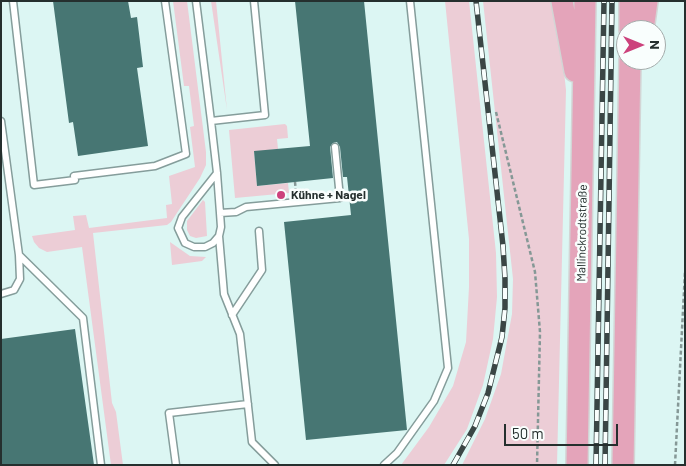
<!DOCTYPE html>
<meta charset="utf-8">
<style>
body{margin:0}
#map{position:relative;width:686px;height:466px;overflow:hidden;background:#dcf6f3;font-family:Barlow,sans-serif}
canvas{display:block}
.frame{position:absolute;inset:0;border:2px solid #252f2e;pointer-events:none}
.north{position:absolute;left:616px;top:20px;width:50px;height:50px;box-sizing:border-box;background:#f9fefd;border:1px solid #a4abaa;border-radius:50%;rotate:90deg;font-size:14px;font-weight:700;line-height:20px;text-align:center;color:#252f2e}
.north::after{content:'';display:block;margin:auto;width:18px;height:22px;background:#cc427c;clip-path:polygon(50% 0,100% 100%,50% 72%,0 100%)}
.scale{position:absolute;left:504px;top:424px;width:114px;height:22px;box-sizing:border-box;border:2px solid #252f2e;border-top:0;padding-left:6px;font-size:15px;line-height:18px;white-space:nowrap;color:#252f2e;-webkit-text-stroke:4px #f9fefd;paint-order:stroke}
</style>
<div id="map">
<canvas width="686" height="466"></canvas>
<div class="frame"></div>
<div class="north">N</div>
<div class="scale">50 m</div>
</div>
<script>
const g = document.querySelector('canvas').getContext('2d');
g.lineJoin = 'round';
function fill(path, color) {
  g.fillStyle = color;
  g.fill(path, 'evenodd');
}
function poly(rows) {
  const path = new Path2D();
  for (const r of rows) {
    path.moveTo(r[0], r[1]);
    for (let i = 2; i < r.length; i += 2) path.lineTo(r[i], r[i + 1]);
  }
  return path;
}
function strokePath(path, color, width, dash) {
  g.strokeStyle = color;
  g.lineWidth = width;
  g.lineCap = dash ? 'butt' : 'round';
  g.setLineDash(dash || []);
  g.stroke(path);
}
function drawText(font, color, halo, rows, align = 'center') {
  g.font = font + ' Barlow,sans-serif';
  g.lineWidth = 5;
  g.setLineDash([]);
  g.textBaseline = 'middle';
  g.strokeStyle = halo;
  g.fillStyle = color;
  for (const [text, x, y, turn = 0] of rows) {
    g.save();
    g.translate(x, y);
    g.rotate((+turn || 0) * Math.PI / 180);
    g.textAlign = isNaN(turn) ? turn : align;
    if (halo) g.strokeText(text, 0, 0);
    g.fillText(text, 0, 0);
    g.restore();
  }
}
const green = poly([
 [173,1,187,1,206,152,206,165,200,178,171,222,167,225,93,233,112,403,116,412,123,465,111,465,82,247,47,252,39,248,34,242,32,236,75,230,73,216,86,215,89,228,167,218,166,205,172,204,169,176,195,167,190,127,194,126,189,86,184,86],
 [211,1,216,1,227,110],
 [445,1,469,1,496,253,497,297,493,339,483,385,467,429,444,465,401,465,429,427,453,386,466,342,469,287,469,239],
 [483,1,554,1,560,36,566,90,557,465,462,465,485,419,501,374,512,314,513,279],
 [285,124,287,126,288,138,277,139,278,149,254,152,257,186,288,183,289,193,235,198,229,130],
 [203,200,205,202,207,236,196,238,190,236,187,230,187,221],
 [170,242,190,256,206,257,202,261,172,265]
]);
const building = poly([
 [53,1,128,1,131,18,137,17,143,67,137,68,148,146,78,156,73,122,69,123],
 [295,1,364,1,407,430,306,440,284,222,351,215,347,177,343,177,340,147,337,142,333,143,330,147,333,178,257,186,254,151,310,146],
 [75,329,94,465,1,465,1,339]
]);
const path = poly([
 [496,112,535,272,540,332,537,465],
 [295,182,296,193],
 [675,465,685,272]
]);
const service = poly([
 [13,1,34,185,75,180,74,176,155,166,186,154,165,1],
 [196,1,211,121,217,173,220,213,221,227,219,236,213,243,205,247,194,247,185,243,178,228,182,217,217,173],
 [1,121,19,255,83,318,101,465],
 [211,121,265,115,254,1],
 [220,213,236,212,246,207,340,198,335,147],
 [219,236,224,294,240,334,252,442,275,465],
 [1,294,14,290,20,279,19,255],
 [232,315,262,270,259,231],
 [176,465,169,413,248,404],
 [384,465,397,453,434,401,448,368,410,1]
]);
const trunk = poly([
 [562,1,575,71],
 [630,30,630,1],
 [643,30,647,1],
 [577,465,585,1],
 [623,465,630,60]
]);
const rail = poly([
 [453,465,475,426,488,393,502,337,505,308,505,279,503,246,476,1],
 [596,465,604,1],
 [605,465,612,1]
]);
const markers = [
 [281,195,5,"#cc427c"]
];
const poiNames = [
 ["Kühne + Nagel",291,195]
];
const streetNames = [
 ["Mallinckrodtstraße",582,233,-89]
];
fill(green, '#eccdd6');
fill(building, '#477673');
strokePath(service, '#859d9b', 9);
strokePath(trunk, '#d3d5d5', 24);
strokePath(path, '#859896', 2.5, [4, 2.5]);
strokePath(service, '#fff', 6);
strokePath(trunk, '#e4a4ba', 21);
strokePath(rail, '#3a4645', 5.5);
strokePath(rail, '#f9fefd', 4, [11]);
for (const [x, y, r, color] of markers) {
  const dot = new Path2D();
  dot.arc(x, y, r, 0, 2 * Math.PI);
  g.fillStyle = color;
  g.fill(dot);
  strokePath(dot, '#f9fefd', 2);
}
drawText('bold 12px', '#252f2e', '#f9fefd', poiNames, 'left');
drawText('12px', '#252f2e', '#f9fefd', streetNames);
</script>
